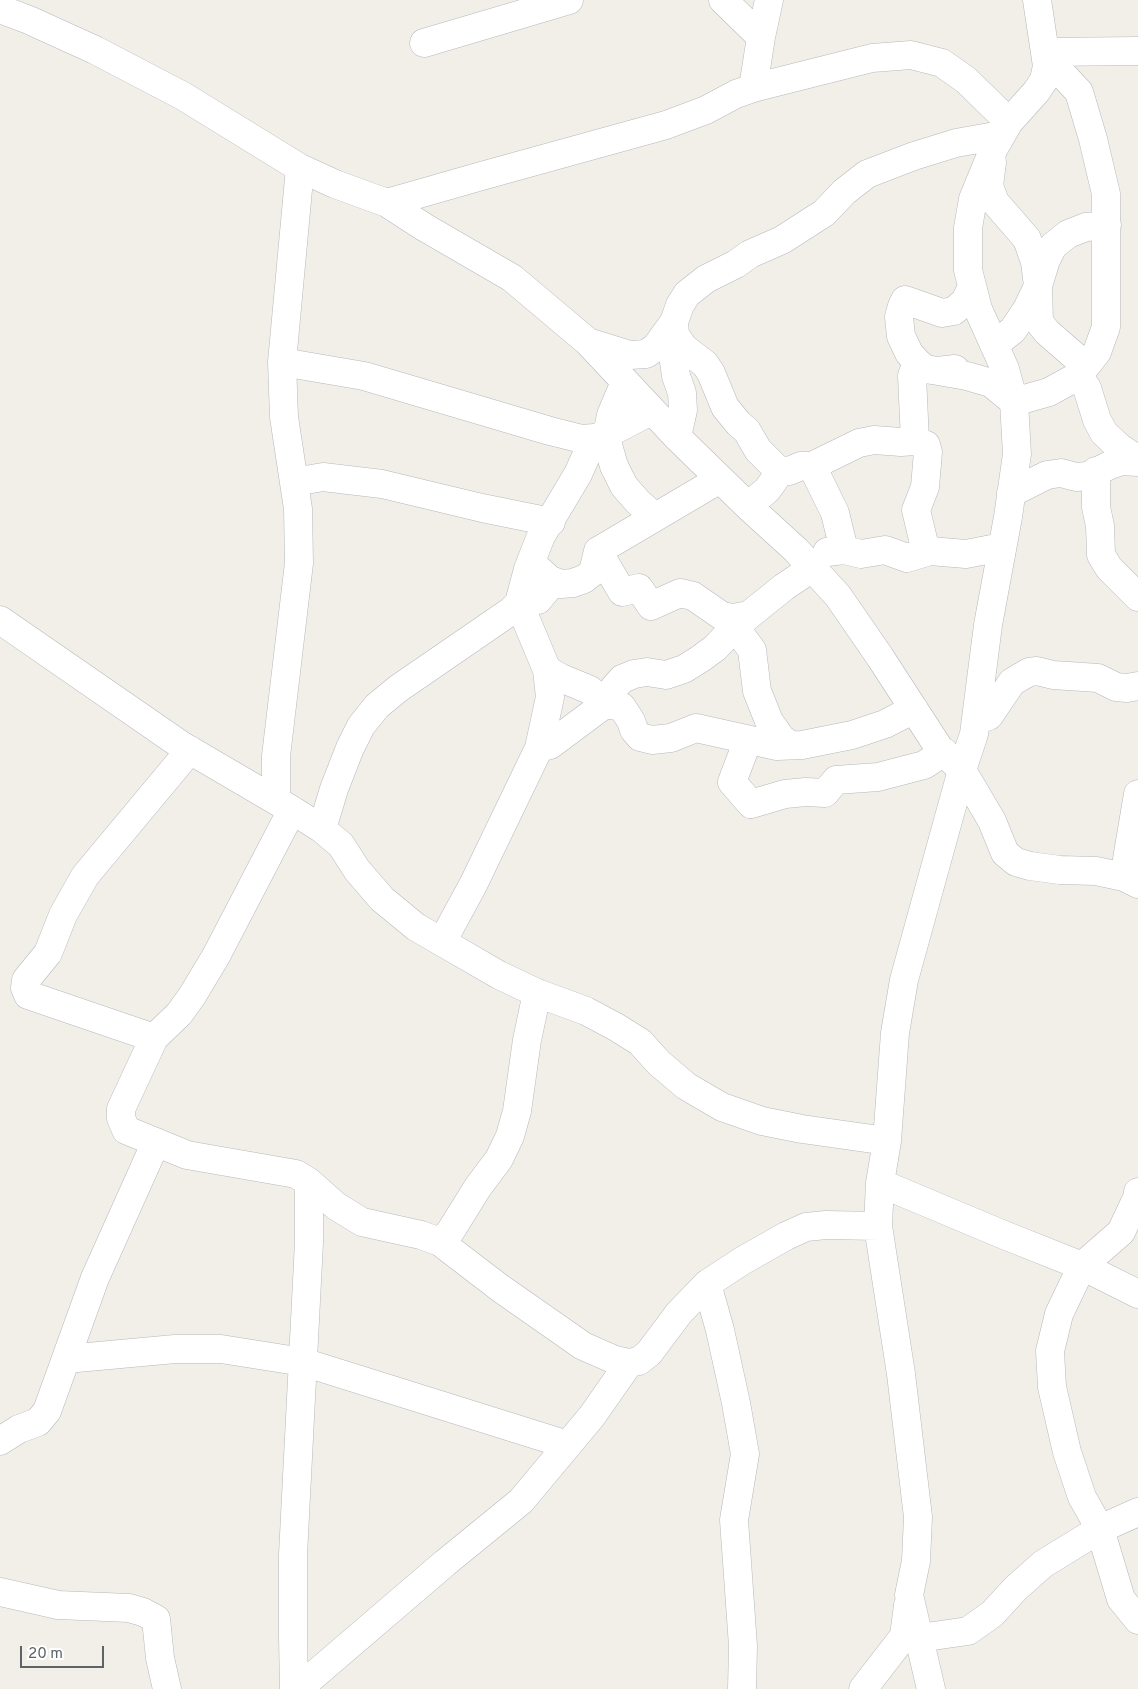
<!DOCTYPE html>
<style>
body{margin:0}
#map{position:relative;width:1138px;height:1689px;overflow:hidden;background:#f1efe8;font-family:Overpass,sans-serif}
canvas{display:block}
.scale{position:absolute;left:20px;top:1646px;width:84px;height:22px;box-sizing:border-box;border:2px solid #5f6368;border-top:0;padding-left:6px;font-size:15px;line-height:18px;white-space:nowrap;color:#5f6368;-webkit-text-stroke:4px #fff;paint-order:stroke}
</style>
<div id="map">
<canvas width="1138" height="1689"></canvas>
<div class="scale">20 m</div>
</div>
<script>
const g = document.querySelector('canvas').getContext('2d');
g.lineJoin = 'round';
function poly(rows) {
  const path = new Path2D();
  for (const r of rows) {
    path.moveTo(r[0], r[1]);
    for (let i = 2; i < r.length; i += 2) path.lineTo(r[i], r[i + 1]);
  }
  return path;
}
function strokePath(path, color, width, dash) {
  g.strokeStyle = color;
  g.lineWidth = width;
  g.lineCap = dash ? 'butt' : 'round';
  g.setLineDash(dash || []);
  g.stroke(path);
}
const street = poly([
 [723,0,761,37],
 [0,9,29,20,95,50,183,96,300,168,335,184,387,203,424,227,512,278,588,342,677,437,751,509,796,550,838,596,880,657,939,748,962,770,992,821,1005,853,1016,862,1030,866,1060,870,1096,871,1124,877,1138,884],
 [424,43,569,0],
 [1046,52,1138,51],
 [753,88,872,58,911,55,942,63,966,80,1009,122],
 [992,162,989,186,995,202,1027,239,1035,262,1038,286,1027,309,1013,330,994,345],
 [387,203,485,175,666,125,706,110,736,94,753,88,761,37,769,0],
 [673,328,671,340,673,354,676,376,682,393,683,410,677,437],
 [588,342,630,355,646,354,656,347,674,322],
 [282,362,364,376,550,431,582,439,594,438,605,435,651,411],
 [1086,366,1047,332,1039,322,1038,286,1046,260,1053,246,1068,234,1086,227,1107,225],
 [955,369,938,371,925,369,917,362,909,353,901,336,899,317,902,306,905,300,942,313,954,311,965,301,972,287],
 [938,371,967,376,991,383,1014,402,1049,392,1078,376,1097,352,1106,327,1106,194,1093,139,1079,92,1065,77,1047,66],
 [1078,376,1087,388,1097,420,1104,433,1119,447,1138,460],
 [625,382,611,415,609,425,608,445,614,466,624,486,638,502,655,517],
 [915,441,926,445,928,452,925,487,916,510,926,552],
 [812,466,859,443,874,440,901,442,915,441,912,376,917,362],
 [1096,471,1096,507,1100,526,1101,555,1109,568,1138,597],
 [720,479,598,551,622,592,639,588,651,606,680,593,693,596,722,616,733,618,749,615],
 [294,482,323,477,382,484,482,508,551,522],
 [1011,493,1047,475,1061,473,1076,477,1088,476,1110,465,1122,461,1138,462],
 [748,506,767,490,775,479,778,470],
 [844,550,835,513,812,466,801,466,789,471,778,470,758,450,747,431,738,423,725,407,711,373,705,364,684,348,675,335,674,322,680,305,687,294,706,279,736,264,750,254,782,240,824,213,844,192,867,174,914,156,956,143,1001,135],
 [827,552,844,550,861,554,885,550,907,558,930,551,966,554,1002,547],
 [537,568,550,580,561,584,573,583,584,579,593,572,598,551],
 [812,568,784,587,749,615,735,627,715,648,700,659,684,669,666,675,647,672,634,674,622,679,614,688,605,704,622,707,631,721,634,730,640,737,652,740,671,738,696,728,777,746,802,745,852,735,885,724,914,709],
 [0,620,181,745,292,810,322,829,341,845,357,870,382,899,416,927,442,942,499,975,537,993,586,1011,616,1027,640,1042,659,1063,686,1086,722,1107,762,1121,802,1129,887,1141],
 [735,627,752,650,757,691,769,721,781,738,790,745],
 [976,720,989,716,1012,682,1029,672,1037,671,1053,675,1098,678,1116,687,1127,688,1138,686],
 [748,740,732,782,751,804,785,794,806,792,825,793,836,780,878,777,924,765,944,752],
 [539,748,550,745,605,704,590,690,561,678,547,670],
 [276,800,276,756,299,563,298,509,284,417,282,362,300,168],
 [292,810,216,956,192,996,179,1014,154,1038,121,1109,121,1118,126,1130,187,1155,296,1174,309,1182,309,1242,293,1555,293,1637,294,1689],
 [322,829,334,789,350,748,361,726,377,706,399,688,511,611,519,603,528,569,541,536,578,474,594,438],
 [1124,877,1138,794],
 [442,942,473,885,539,748,550,697,547,670,519,603,538,600,548,588,550,580],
 [154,1038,28,995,25,988,26,980,48,953,63,915,85,876,190,750],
 [309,1182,336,1206,362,1222,421,1235,440,1242,500,1288,583,1346,615,1360,629,1363,639,1361,649,1353,679,1313,707,1284,742,1261,786,1236,806,1227,826,1225,878,1226],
 [880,1183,1004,1235,1082,1266,1138,1294],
 [1138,1192,1137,1198,1121,1232,1082,1266,1059,1314,1050,1351,1052,1387,1067,1452,1082,1497,1100,1529,1121,1599,1138,1620],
 [440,1242,450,1232,478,1187,499,1159,510,1136,517,1111,527,1040,537,993],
 [707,1284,720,1330,736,1403,745,1454,734,1520,743,1646,742,1689],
 [66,1359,175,1349,221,1349,303,1362,568,1445],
 [0,1441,19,1429,38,1422,47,1411,95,1278,156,1142],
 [0,1592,58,1605,129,1608,143,1612,156,1619,160,1658,167,1689],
 [919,1638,968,1631,992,1614,1016,1588,1043,1564,1100,1529,1138,1512],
 [298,1689,445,1563,521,1501,592,1416,629,1363],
 [863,1689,904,1636,908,1605],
 [931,1689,909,1595,916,1561,918,1517,901,1374,878,1226,880,1183,887,1141,895,1033,904,980,962,770,974,734,988,625,1008,517,1017,454,1014,402,1005,369,978,309,968,270,968,228,973,199,994,148,1009,122,1036,92,1044,80,1047,66,1037,0]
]);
strokePath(street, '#b5b8bc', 29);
strokePath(street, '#fff', 28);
</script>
